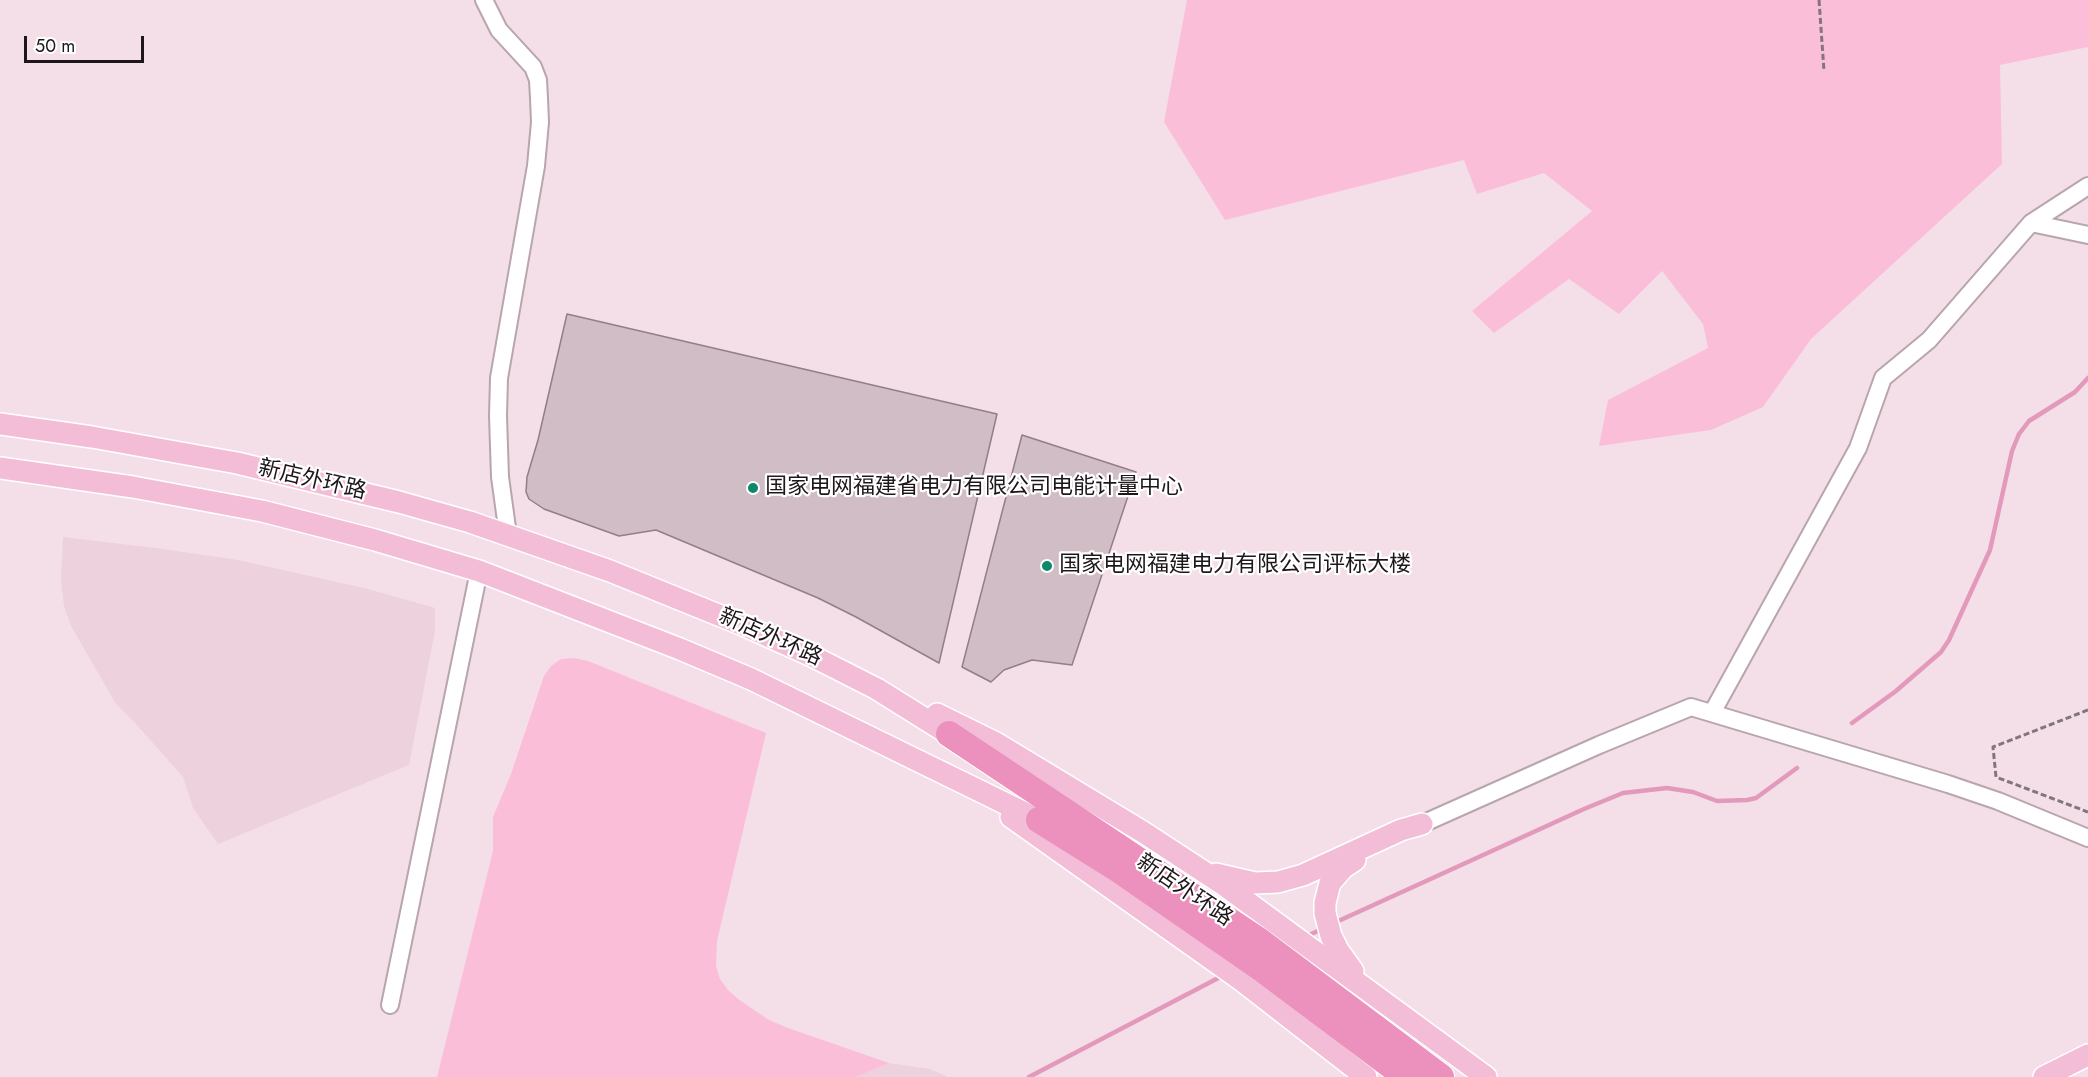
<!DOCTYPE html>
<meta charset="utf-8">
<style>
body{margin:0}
#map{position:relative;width:2088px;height:1077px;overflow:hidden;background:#f4dfe8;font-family:Jost,sans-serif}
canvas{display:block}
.scale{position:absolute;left:24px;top:36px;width:120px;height:27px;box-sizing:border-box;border:3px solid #1e171a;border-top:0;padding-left:8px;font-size:18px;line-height:21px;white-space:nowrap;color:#1e171a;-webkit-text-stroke:4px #fff;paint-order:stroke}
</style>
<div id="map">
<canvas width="2088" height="1077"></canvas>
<div class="scale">50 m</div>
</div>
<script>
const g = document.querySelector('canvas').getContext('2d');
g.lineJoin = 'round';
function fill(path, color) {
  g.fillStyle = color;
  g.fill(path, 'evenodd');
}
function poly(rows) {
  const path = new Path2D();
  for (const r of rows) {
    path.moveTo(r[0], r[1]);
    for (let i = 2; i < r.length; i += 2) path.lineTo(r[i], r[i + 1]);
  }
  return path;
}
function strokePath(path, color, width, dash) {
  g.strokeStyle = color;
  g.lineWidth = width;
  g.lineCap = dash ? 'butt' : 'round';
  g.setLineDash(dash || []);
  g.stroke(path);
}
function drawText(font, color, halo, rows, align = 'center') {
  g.font = font + ' Jost,"Noto Sans SC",sans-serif';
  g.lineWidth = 4.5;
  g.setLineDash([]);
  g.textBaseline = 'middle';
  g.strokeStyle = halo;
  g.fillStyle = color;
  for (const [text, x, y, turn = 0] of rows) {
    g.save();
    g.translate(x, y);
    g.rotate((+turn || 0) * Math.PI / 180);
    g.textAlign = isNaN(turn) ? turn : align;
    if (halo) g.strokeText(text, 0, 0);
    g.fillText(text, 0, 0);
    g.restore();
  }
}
const built = poly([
 [63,537,163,549,238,560,368,589,435,608,435,631,409,765,218,844,193,808,183,777,137,725,116,704,71,626,64,606,61,580],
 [889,1063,930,1069,948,1077,856,1077]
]);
const green = poly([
 [1187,0,2088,0,2088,47,2000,65,2002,164,1811,339,1763,407,1711,430,1599,446,1608,400,1708,348,1703,324,1662,271,1619,314,1569,279,1494,333,1472,311,1592,211,1544,173,1477,194,1464,160,1225,220,1164,122],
 [574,658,588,661,766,733,717,941,716,966,720,979,728,990,738,999,769,1020,788,1028,889,1063,856,1077,437,1077,493,851,493,817,511,774,544,676,551,666,561,659]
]);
const stream = poly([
 [1852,723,1896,691,1941,652,1949,640,1990,550,2012,451,2019,434,2029,421,2075,392,2088,378],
 [1334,923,1584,809,1623,793,1667,788,1693,792,1717,801,1747,800,1756,798,1797,768],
 [1305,937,1324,928],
 [1029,1077,1224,975]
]);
const building = poly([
 [567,314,997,414,939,663,856,617,818,598,656,530,619,536,544,509,529,499,526,492,527,477,538,440,567,314],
 [1022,435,1136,472,1072,665,1032,660,1004,670,991,682,962,667,1022,435]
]);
const path = poly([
 [1819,0,1824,71],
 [2088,710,1993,747,1996,777,2088,812]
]);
const minor = poly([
 [484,0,499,30,533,67,538,80,539,98,540,122,536,166,499,378,498,416,500,477,508,535],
 [2088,186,2031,223,2088,235],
 [1712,713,1858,448,1883,378,1929,340,2031,223],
 [1422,824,1599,745,1691,707,1948,784,1998,801,2088,838],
 [390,1005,479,571]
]);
const major = poly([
 [0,424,92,437,237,463,399,502,470,522,610,571,743,625,812,656,877,689,949,734],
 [0,468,133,487,262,511,375,540,479,571,680,649,751,679,1039,820],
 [937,714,996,743,1143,832,1224,885,1486,1077],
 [1011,817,1241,980,1366,1077],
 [1216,874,1255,883,1278,882,1303,875,1401,830,1422,824],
 [1353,971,1338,950,1331,936,1325,913,1325,903,1330,883,1343,868,1355,860],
 [2044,1077,2088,1055]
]);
const highway = poly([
 [949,734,1257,939,1441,1077],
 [1039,820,1119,870,1262,969,1406,1077]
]);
const markers = [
 [753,488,6,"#0c886a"],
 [1047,566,6,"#0c886a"]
];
const streetNames = [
 ["新店外环路",312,481,13],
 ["新店外环路",770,638,24],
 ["新店外环路",1184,891,34]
];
const poiNames = [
 ["国家电网福建省电力有限公司电能计量中心",765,488],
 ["国家电网福建电力有限公司评标大楼",1059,566]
];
fill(built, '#edd1dd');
fill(green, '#fbbed9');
strokePath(stream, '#e399bc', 4.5);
fill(building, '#d1bdc6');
strokePath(building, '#917f87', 1.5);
strokePath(minor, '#b8a5ad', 20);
strokePath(major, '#fff', 24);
strokePath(highway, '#fff', 28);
strokePath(path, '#82757b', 3, [6, 3]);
strokePath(minor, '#fff', 16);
strokePath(major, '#f4bdd7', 21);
strokePath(highway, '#ec91bd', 26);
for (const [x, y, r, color] of markers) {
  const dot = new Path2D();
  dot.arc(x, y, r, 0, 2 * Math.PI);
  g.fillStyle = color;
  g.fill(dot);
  strokePath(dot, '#fff', 2);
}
drawText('22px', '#1e171a', '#fff', streetNames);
drawText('22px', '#1e171a', '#fff', poiNames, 'left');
</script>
